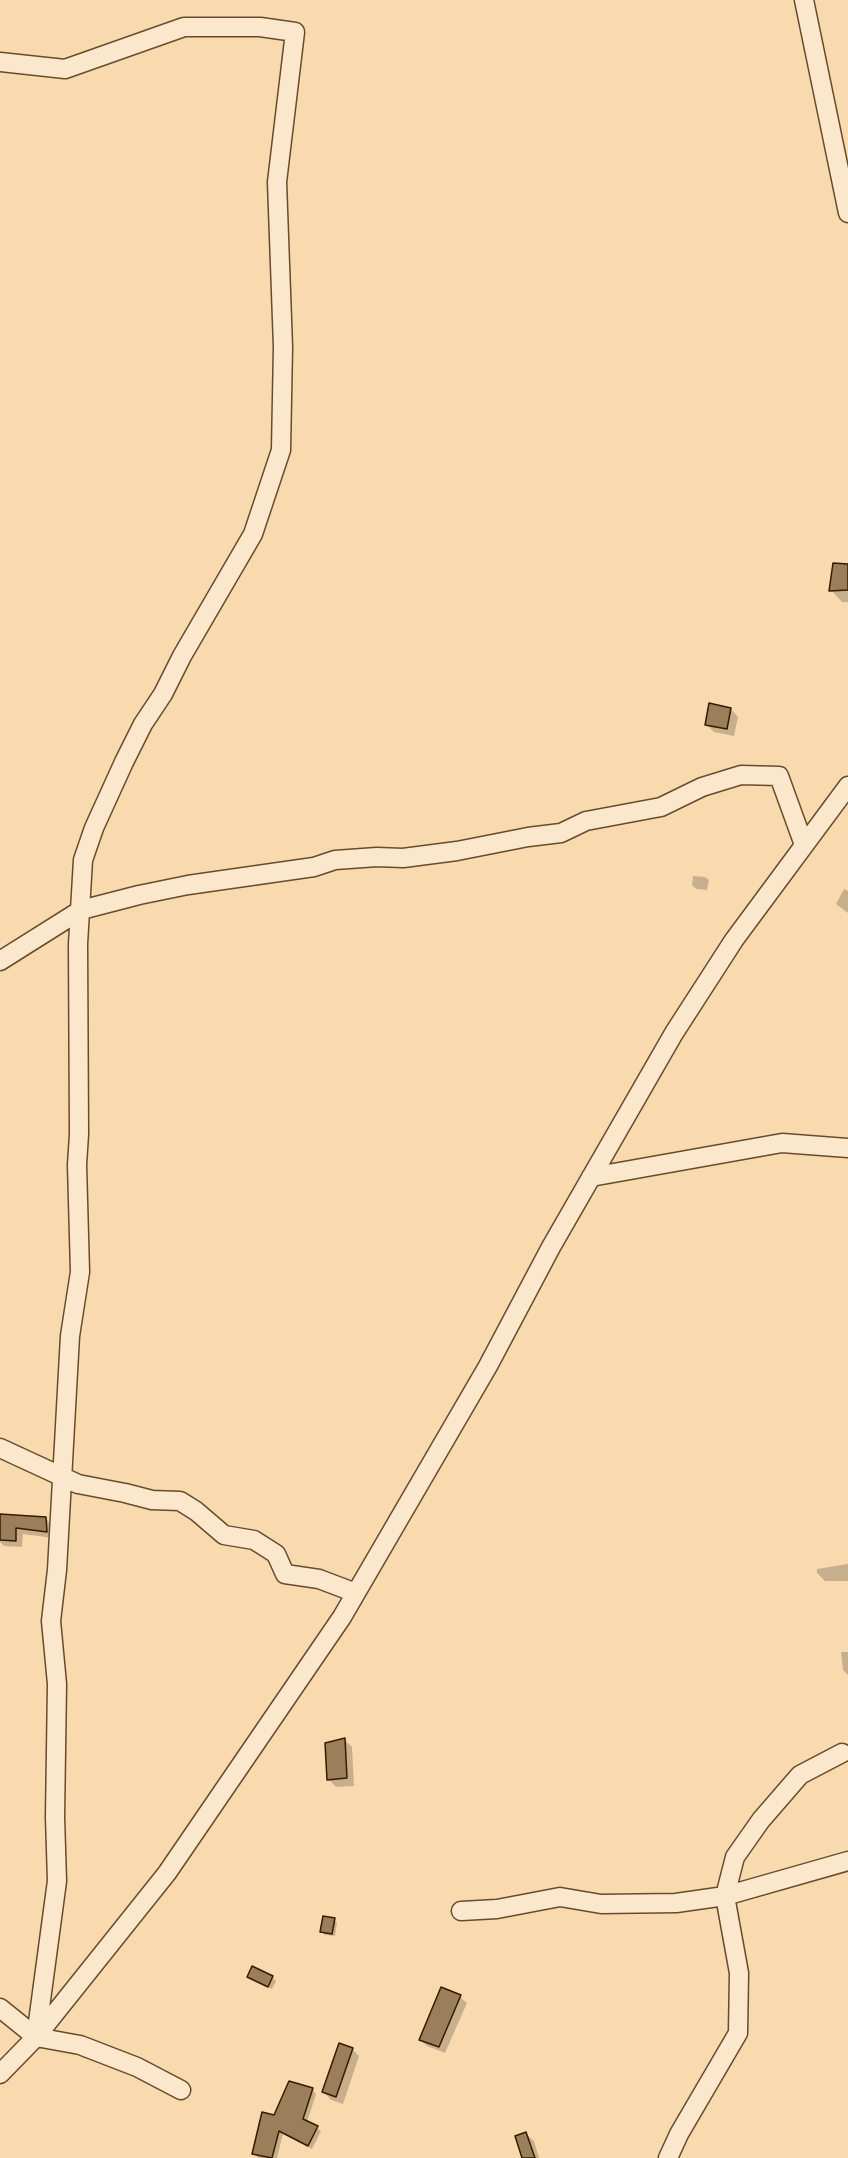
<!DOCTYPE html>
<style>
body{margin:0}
canvas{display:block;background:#f9daaf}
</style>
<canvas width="848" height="2158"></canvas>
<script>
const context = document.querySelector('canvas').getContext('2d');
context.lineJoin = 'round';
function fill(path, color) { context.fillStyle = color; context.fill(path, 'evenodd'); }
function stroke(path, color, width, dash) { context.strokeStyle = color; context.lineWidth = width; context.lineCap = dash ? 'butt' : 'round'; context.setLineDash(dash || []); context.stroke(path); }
fill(new Path2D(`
 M 848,566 L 848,602 L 842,602 L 831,590 Z
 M 711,705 L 731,709 L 738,717 L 734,736 L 714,732 L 706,724 Z
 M 693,876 L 705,877 L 709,880 L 707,890 L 696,889 L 692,885 Z
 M 844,889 L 848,891 L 848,913 L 836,904 Z
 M 0,1515 L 45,1518 L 52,1525 L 53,1538 L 23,1534 L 22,1547 L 4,1546 L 0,1542 Z
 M 848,1564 L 848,1581 L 825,1581 L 817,1573 L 817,1569 Z
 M 841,1652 L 848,1652 L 848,1675 L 843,1670 Z
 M 345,1740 L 352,1747 L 354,1786 L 336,1787 L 328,1779 Z
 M 334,1920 L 337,1923 L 335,1936 L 325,1935 L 322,1932 Z
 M 249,1977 L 272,1977 L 276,1981 L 272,1989 Z
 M 460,1997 L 467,2003 L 445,2053 L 427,2046 L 421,2040 Z
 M 352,2049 L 359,2056 L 343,2104 L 331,2100 L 324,2092 Z
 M 312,2089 L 316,2094 L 307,2122 L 321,2131 L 312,2149 L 283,2134 L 277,2158 L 258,2158 L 254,2153 Z
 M 526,2134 L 534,2141 L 539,2158 L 524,2158 Z`), '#0003');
const building = new Path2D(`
 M 833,563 L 848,564 L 848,590 L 829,591 Z
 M 709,703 L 731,708 L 727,729 L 705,725 Z
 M 0,1514 L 46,1517 L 47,1532 L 16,1528 L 16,1541 L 0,1540 Z
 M 345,1738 L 347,1778 L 327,1780 L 325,1743 Z
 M 323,1916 L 335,1918 L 332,1934 L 320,1932 Z
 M 252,1966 L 273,1976 L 268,1987 L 247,1977 Z
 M 441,1987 L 461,1995 L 439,2047 L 419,2040 Z
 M 339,2043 L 353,2048 L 336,2097 L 322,2092 Z
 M 289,2081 L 313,2088 L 303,2119 L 318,2126 L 308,2146 L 279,2131 L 272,2158 L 252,2154 L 262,2112 L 274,2115 Z
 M 526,2132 L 535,2158 L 522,2158 L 515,2136 Z`);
fill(building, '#9b7f5b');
stroke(building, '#351c00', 1.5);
const minor = new Path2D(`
 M 804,0 L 848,213
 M 0,62 L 65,69 L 184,27 L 260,27 L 295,32 L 277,182 L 283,347 L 281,450 L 253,534 L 182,656 L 163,694 L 143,724 L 124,762 L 94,828 L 83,860 L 78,944 L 79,1134 L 77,1165 L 80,1272 L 70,1336 L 57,1570 L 51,1621 L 57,1684 L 55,1817 L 57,1881 L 36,2037
 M 0,961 L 81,910 L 139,895 L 188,885 L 314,867 L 335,860 L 377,857 L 403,858 L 457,851 L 528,837 L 561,833 L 586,821 L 661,807 L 702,787 L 741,775 L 779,776 L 804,845
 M 591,1177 L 782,1143 L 848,1148
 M 0,1448 L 78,1484 L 125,1493 L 152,1500 L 180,1501 L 196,1511 L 224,1535 L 254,1540 L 276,1554 L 285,1574 L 319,1579 L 356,1593
 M 461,1911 L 497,1909 L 560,1897 L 601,1904 L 676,1903 L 725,1896 L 848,1861
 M 0,2008 L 36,2037 L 80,2045 L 137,2067 L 181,2090
 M 0,2074 L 36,2037 L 167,1873 L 342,1617 L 488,1366 L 551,1247 L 674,1033 L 734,940 L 848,786
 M 668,2158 L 679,2134 L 738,2033 L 739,1973 L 725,1896 L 735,1857 L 761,1820 L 800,1775 L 842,1753`);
stroke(minor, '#664c2c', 21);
stroke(minor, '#fbe7cb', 18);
</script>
